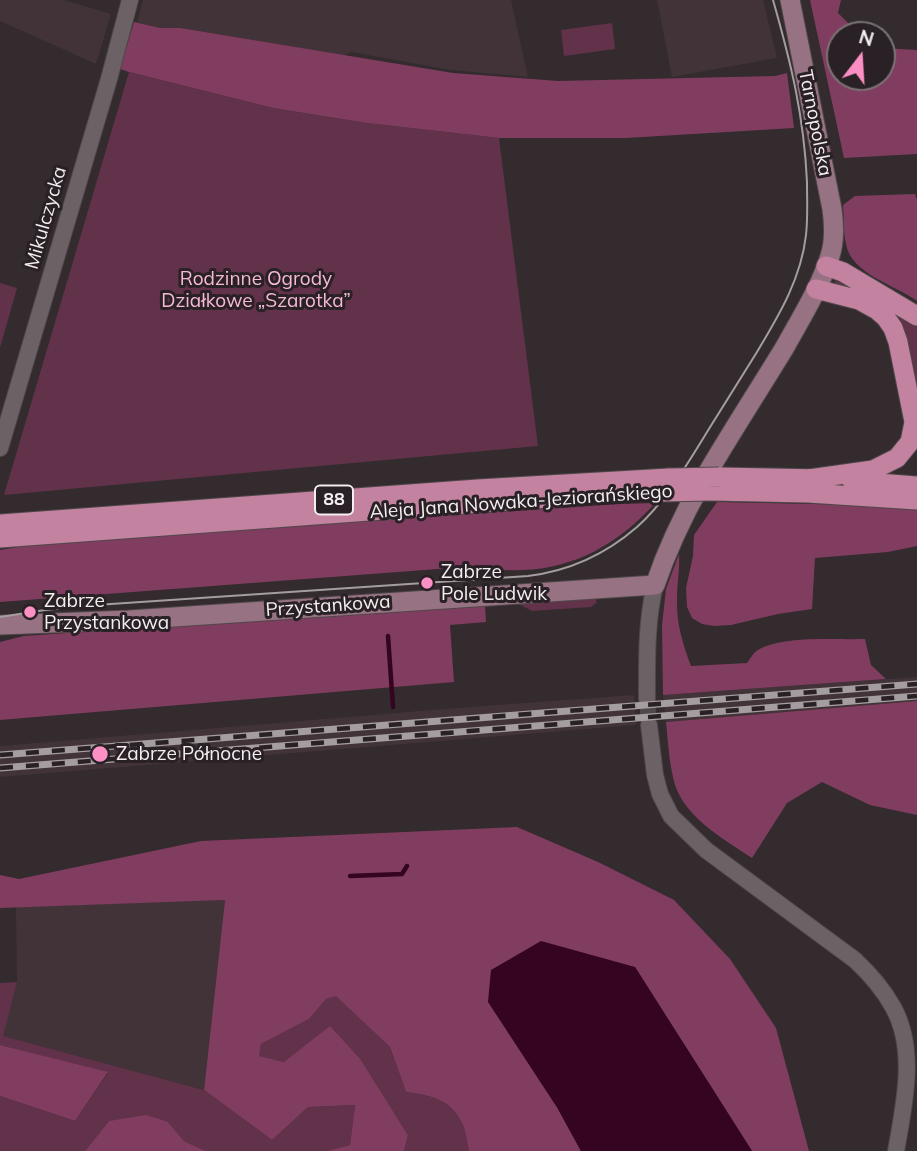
<!DOCTYPE html>
<meta charset="utf-8">
<style>
body{margin:0}
#map{position:relative;width:917px;height:1151px;overflow:hidden;background:#332b2e;font-family:Mulish,sans-serif}
canvas{display:block}
.north{position:absolute;left:826px;top:21px;width:70px;height:70px;box-sizing:border-box;background:#292125;border:2px solid #7a7376;border-radius:50%;rotate:17deg;font-size:19px;font-weight:700;line-height:28px;text-align:center;color:#f4eef0}
.north::after{content:'';display:block;margin:auto;width:24px;height:32px;background:#fc8fc3;clip-path:polygon(50% 0,100% 100%,50% 72%,0 100%)}
</style>
<div id="map">
<canvas width="917" height="1151"></canvas>
<div class="north">N</div>
</div>
<script>
const context = document.querySelector('canvas').getContext('2d');
context.lineJoin = 'round';
function fill(path, color) { context.fillStyle = color; context.fill(path, 'evenodd'); }
function stroke(path, color, width, dash) { context.strokeStyle = color; context.lineWidth = width; context.lineCap = dash ? 'butt' : 'round'; context.setLineDash(dash || []); context.stroke(path); }
function drawText(font, color, halo, rows, align = 'center') {
  context.font = font + ' Mulish,sans-serif'; context.lineWidth = 6; context.setLineDash([]); context.textBaseline = 'middle'; context.strokeStyle = halo; context.fillStyle = color; for (const [text, x, y, turn = 0] of rows) {
    context.save(); context.translate(x, y); context.rotate((+turn || 0) * Math.PI / 180); context.textAlign = isNaN(turn) ? turn : align; if (halo) context.strokeText(text, 0, 0); context.fillText(text, 0, 0); context.restore();
  }
}
fill(new Path2D(`
 M 0,0 L 64,0 L 111,14 L 96,64 L 0,21 Z
 M 143,0 L 511,0 L 528,77 L 451,70 L 351,52 L 323,67 L 136,28 Z
 M 657,0 L 763,0 L 777,58 L 672,77 Z
 M 917,677 L 917,701 L 666,722 L 663,695 Z
 M 634,695 L 636,725 L 0,777 L 0,746 L 456,708 Z
 M 225,900 L 204,1090 L 2,1036 L 17,982 L 16,907 Z`), '#423339');
fill(new Path2D(`
 M 612,23 L 615,49 L 564,56 L 561,30 Z
 M 129,72 L 273,108 L 367,123 L 499,138 L 538,446 L 4,495 Z
 M 835,281 L 844,282 L 917,324 L 917,402 L 905,340 L 836,286 Z
 M 0,283 L 17,288 L 0,348 Z
 M 595,599 L 597,602 L 591,607 L 532,611 L 515,602 Z
 M 17,982 L 3,1036 L 204,1090 L 272,1140 L 308,1107 L 355,1105 L 350,1145 L 327,1151 L 206,1151 L 184,1141 L 168,1122 L 109,1121 L 85,1151 L 0,1151 L 0,1096 L 75,1121 L 108,1073 L 0,1045 L 0,983 Z
 M 336,995 L 390,1047 L 406,1092 C 429,1095 451,1099 462,1123 C 466,1131 467,1142 469,1151 L 404,1151 L 408,1135 L 361,1060 L 284,1062 L 258,1056 L 261,1044 L 309,1019 L 326,999 Z`), '#613249');
fill(new Path2D(`
 M 810,0 L 841,0 L 838,13 L 860,35 L 840,35 L 840,77 L 882,77 L 882,48 L 917,50 L 917,154 L 844,158 Z
 M 134,22 L 160,28 L 180,28 L 453,73 L 558,81 L 775,76 L 787,73 L 794,128 L 626,138 L 499,138 L 367,123 L 273,108 L 129,72 L 120,69 Z
 M 915,194 L 917,200 L 917,301 C 895,285 851,274 846,244 C 843,231 844,218 843,205 L 855,196 Z
 M 717,502 L 861,505 L 917,508 L 917,546 L 888,552 L 815,558 L 812,609 L 778,614 L 731,625 L 714,626 L 702,624 L 692,618 L 687,607 L 686,588 L 693,556 L 694,535 Z
 M 655,503 C 621,542 575,569 522,570 C 498,571 475,568 451,568 L 0,602 L 0,550 L 24,546 L 190,532 L 620,504 Z
 M 679,554 C 680,569 677,584 677,599 C 676,622 683,645 691,666 L 747,663 C 751,658 753,653 758,650 C 783,635 836,640 865,639 L 871,665 L 886,679 L 663,695 L 662,625 L 666,589 Z
 M 485,604 L 486,622 L 450,625 L 454,682 L 0,720 L 0,642 L 24,636 Z
 M 917,701 L 917,815 L 870,805 L 822,782 L 787,803 L 752,858 C 722,838 680,815 673,777 C 669,760 668,741 666,722 Z
 M 517,827 L 598,862 L 674,900 L 730,959 L 776,1028 L 809,1151 L 752,1151 L 635,967 L 558,1109 L 581,1151 L 469,1151 C 467,1142 466,1131 462,1123 C 451,1099 429,1095 406,1092 L 390,1047 L 336,996 L 326,999 L 309,1019 L 261,1044 L 259,1056 L 284,1062 L 330,1026 L 361,1060 L 408,1135 L 404,1151 L 327,1151 L 350,1145 L 355,1105 L 308,1107 L 272,1140 L 204,1090 L 225,900 L 0,908 L 0,875 L 19,879 L 201,841 Z
 M 0,1045 L 108,1072 L 75,1121 L 0,1096 Z
 M 146,1115 L 168,1122 L 184,1141 L 206,1151 L 85,1151 L 109,1121 Z`), '#813d5f');
fill(new Path2D(`
 M 541,941 L 635,967 L 752,1151 L 581,1151 L 558,1109 L 488,1002 L 491,970 Z`), '#340420');
stroke(new Path2D(`
 M 388,636 L 393,707
 M 350,876 L 402,874 L 407,866`), '#340420', 4.5);
stroke(new Path2D(`
 M 647,699 L 649,725`), '#50484b', 16, [16, 8]);
const tertiary = new Path2D(`
 M 0,448 L 109,79 L 130,0
 M 647,699 C 647,660 646,623 655,585
 M 649,725 L 655,775 L 660,794 L 671,816 L 706,850 L 855,960 C 870,974 883,989 893,1007 C 917,1050 904,1105 896,1151`);
const secondary = new Path2D(`
 M 0,625 L 129,620 L 655,585 C 667,550 683,516 701,484 C 728,437 757,393 785,347 C 801,318 820,288 830,256 C 835,241 834,224 832,209 L 790,0`);
const primary = new Path2D(`
 M 826,266 L 843,272 L 917,316
 M 719,477 L 822,479
 M 809,479 L 873,470 L 897,458 L 910,442 L 914,422 L 898,342 L 893,328 L 886,318 L 877,310 L 859,300 L 816,289
 M 852,481 L 917,486
 M 711,491 L 808,493 L 917,500
 M 0,524 L 478,489 L 669,478
 M 0,538 L 575,496`);
stroke(tertiary, '#4f484a', 18);
stroke(secondary, '#4f484a', 21);
stroke(primary, '#4f484a', 21);
stroke(tertiary, '#6c6266', 16);
stroke(secondary, '#977283', 19);
stroke(primary, '#c282a0', 19);
stroke(new Path2D(`
 M 0,617 L 45,610 L 96,605 L 528,576 C 569,571 606,554 637,527 C 666,502 692,456 712,424 C 727,400 742,376 757,352 C 779,315 801,279 806,235 C 808,218 807,200 807,182 C 804,116 791,63 773,0`), '#a59ea0', 2);
const rail = new Path2D(`
 M 0,755 L 917,684
 M 0,768 L 917,696`);
stroke(rail, '#a59ea0', 7);
stroke(rail, '#292125', 4.5, [13]);
const primaryBridge = new Path2D(`
 M 669,478 L 719,477
 M 661,492 L 711,491`);
stroke(primaryBridge, '#4f484a', 21, []);
stroke(primaryBridge, '#c282a0', 19);
for (const [x, y, r, color] of [
 [427,583,7,"#fc8fc3"],
 [30,612,7,"#fc8fc3"],
 [100,754,9,"#fc8fc3"]
]) { const dot = new Path2D(); dot.arc(x, y, r, 0, 2 * Math.PI); context.fillStyle = color; context.fill(dot); stroke(dot, '#292125', 2.5); }
for (const [x, y, w] of [
 [334,500,38]
]) { const box = new Path2D(); box.roundRect(x - w / 2, y - 14.5, w, 29, 5); context.fillStyle = '#292125'; context.fill(box); stroke(box, '#f4eef0', 2); }
drawText('bold 18px', '#f4eef0', null, [
 ["88",334,500]
]);
drawText('19px', '#f4eef0', '#292125', [
 ["Tarnopolska",815,123,79],
 ["Mikulczycka",46,218,-74],
 ["Aleja Jana Nowaka-Jeziorańskiego",521,502,-4],
 ["Przystankowa",328,606,-4]
]);
drawText('19px', '#f6b8d4', '#292125', [
 ["Rodzinne Ogrody",256,279],
 ["Działkowe „Szarotka”",256,301]
]);
drawText('19px', '#f4eef0', '#292125', [
 ["Zabrze",441,572],
 ["Pole Ludwik",441,594],
 ["Zabrze",44,601],
 ["Przystankowa",44,623],
 ["Zabrze Północne",116,754]
], 'left');
</script>
